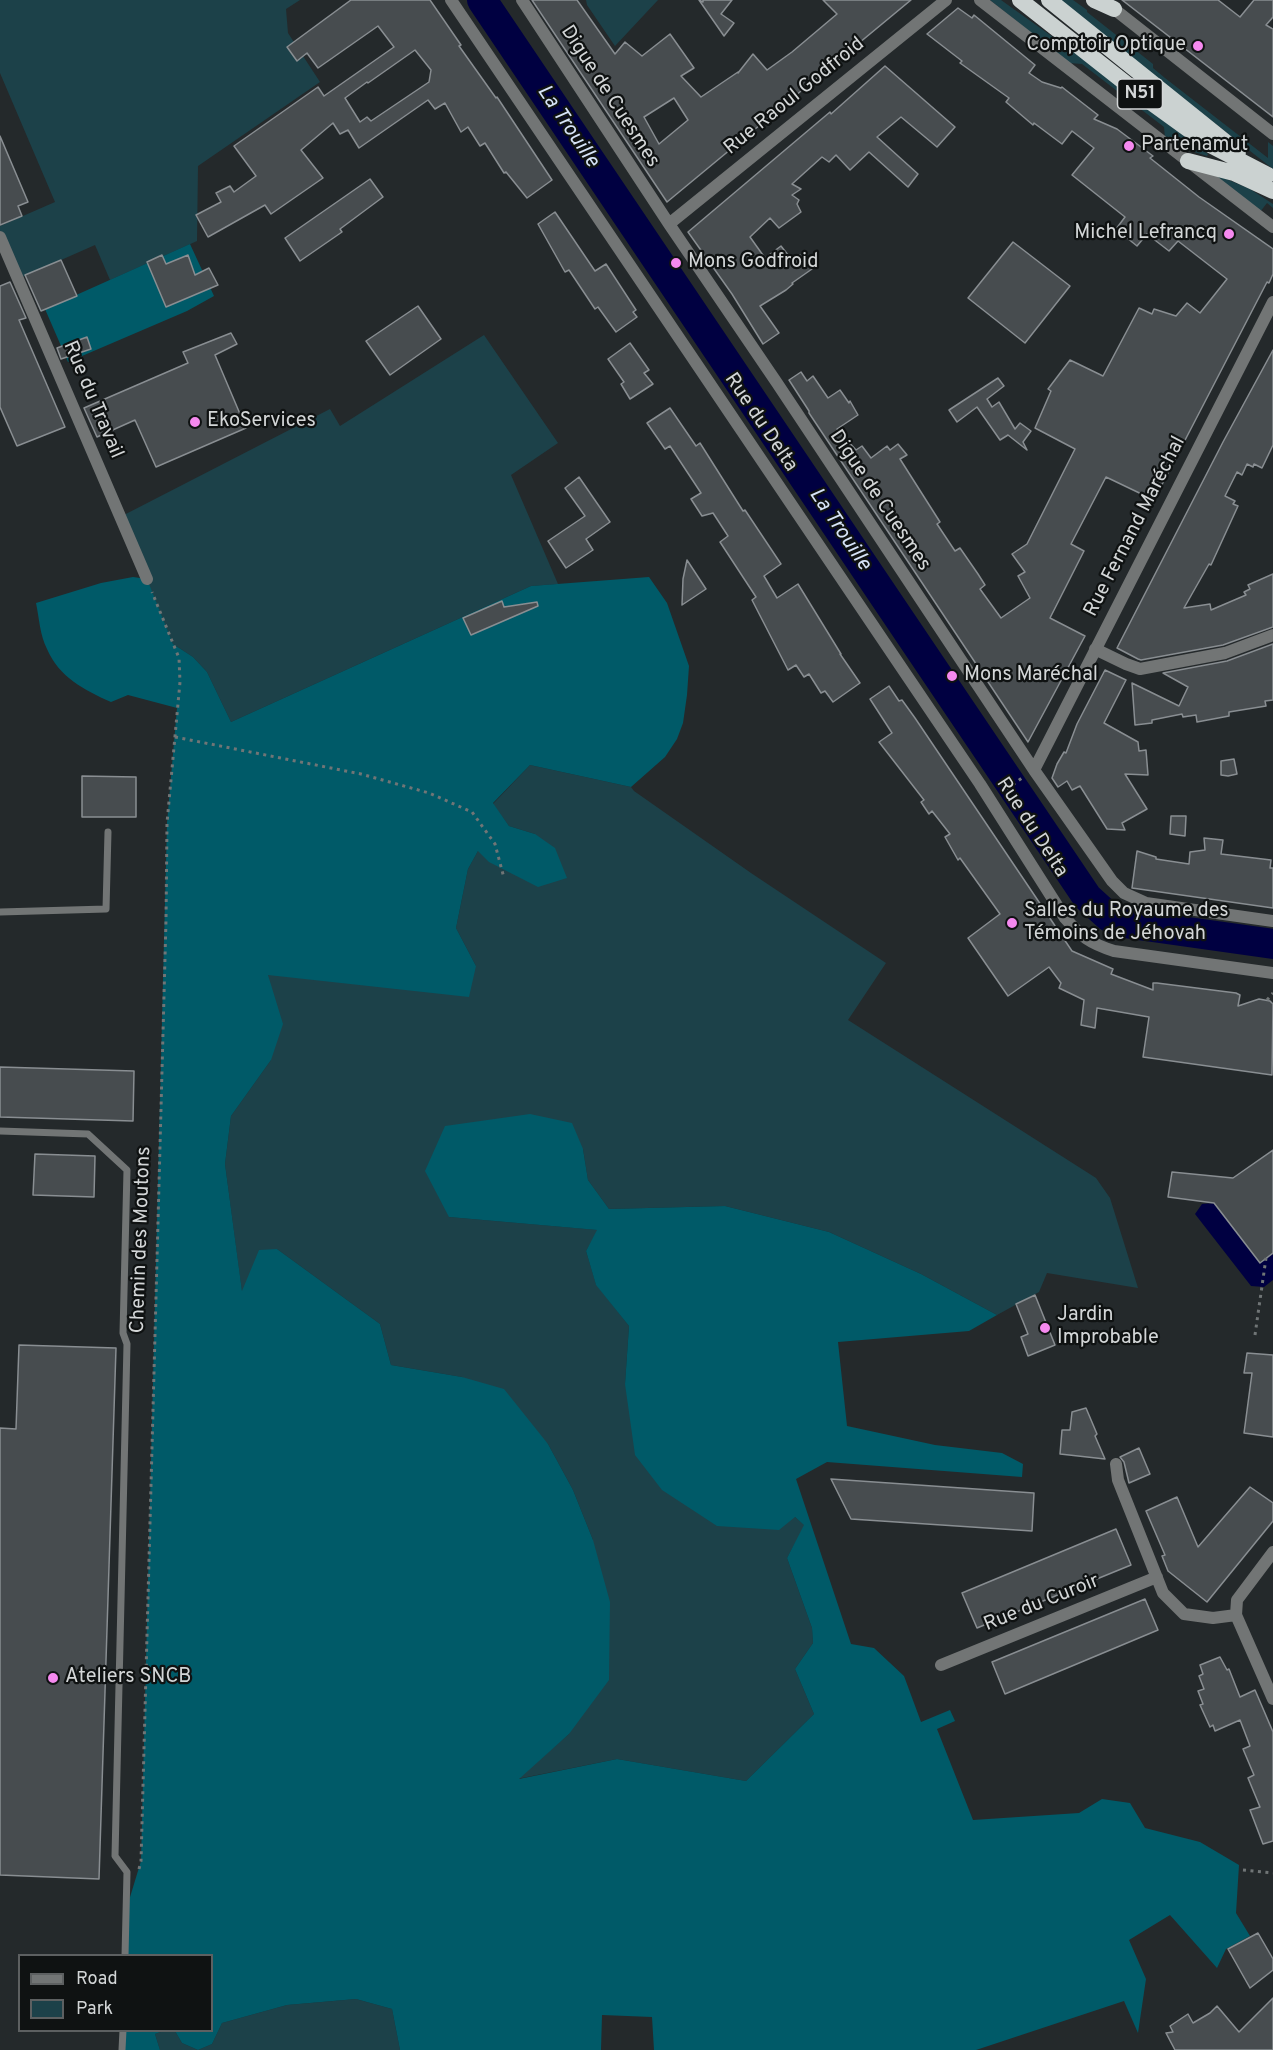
<!DOCTYPE html>
<meta charset="utf-8">
<style>
body{margin:0}
#map{position:relative;width:1273px;height:2050px;overflow:hidden;background:#24292b;font-family:Overpass,sans-serif}
canvas{display:block}
.legend{position:absolute;left:18px;top:1954px;width:195px;height:78px;box-sizing:border-box;background:#0f1212;border:2px solid #5d6061;margin:0;padding:8px 10px;list-style:none;font-size:18px;color:#d3d6d7}
.legend li{display:flex;align-items:center;gap:12px;height:30px}
.legend b{width:30px;border:2px solid #5d6061}
</style>
<div id="map">
<canvas width="1273" height="2050"></canvas>
<ul class="legend">
<li><b style="height:8px;background:#727575"></b>Road</li>
<li><b style="height:16px;background:#1c4149"></b>Park</li>
</ul>
</div>
<script>
const context = document.querySelector('canvas').getContext('2d');
context.lineJoin = 'round';
function fill(path, color) { context.fillStyle = color; context.fill(path, 'evenodd'); }
function stroke(path, color, width, dash) { context.strokeStyle = color; context.lineWidth = width; context.lineCap = dash ? 'butt' : 'round'; context.setLineDash(dash || []); context.stroke(path); }
function drawText(font, color, halo, rows, align = 'center') {
  context.font = font + ' Overpass,sans-serif'; context.lineWidth = 4.5; context.setLineDash([]); context.textBaseline = 'middle'; context.strokeStyle = halo; context.fillStyle = color; for (const [text, x, y, turn = 0] of rows) {
    context.save(); context.translate(x, y); context.rotate((+turn || 0) * Math.PI / 180); context.textAlign = isNaN(turn) ? turn : align; if (halo) context.strokeText(text, 0, 0); context.fillText(text, 0, 0); context.restore();
  }
}
fill(new Path2D(`
 M 0,0 L 300,0 L 286,9 L 288,33 L 320,82 L 198,166 L 197,241 L 110,280 L 95,245 L 18,279 L 0,237 L 0,226 L 55,202 L 0,73 Z
 M 586,0 L 658,0 L 615,46 L 587,5 Z
 M 990,0 L 1001,0 L 1095,67 L 1208,154 L 1207,156 L 1176,146 L 1165,138 L 1164,127 L 1082,64 L 1069,63 Z
 M 1058,0 L 1073,0 L 1087,10 L 1087,12 L 1153,64 L 1153,68 L 1165,78 L 1268,158 L 1268,142 L 1273,146 L 1273,169 Z
 M 1217,175 L 1250,189 L 1273,204 L 1273,208 L 1267,203 L 1260,212 L 1215,177 Z
 M 484,335 L 558,443 L 511,475 L 558,584 L 531,586 L 231,722 L 207,672 L 193,657 L 173,644 L 120,517 L 330,409 L 340,426 Z
 M 530,765 L 631,787 L 634,791 L 751,873 L 886,963 L 848,1020 L 1096,1178 L 1110,1198 L 1138,1288 L 1047,1273 L 1039,1292 L 997,1315 L 921,1274 L 829,1232 L 725,1206 L 609,1209 L 588,1180 L 583,1149 L 449,1217 L 598,1230 L 586,1251 L 596,1284 L 629,1326 L 625,1384 L 805,1525 L 787,1558 L 812,1628 L 813,1643 L 795,1669 L 814,1714 L 746,1781 L 617,1759 L 517,1779 L 569,1734 L 593,1540 L 573,1490 L 548,1444 L 462,1377 L 391,1365 L 380,1324 L 277,1249 L 242,1292 L 225,1164 L 231,1116 L 271,1060 L 268,975 L 476,966 L 456,928 L 468,869 L 478,851 L 535,834 L 509,826 L 493,804 Z
 M 356,1999 L 392,2009 L 400,2050 L 198,2050 L 212,2044 L 222,2023 L 287,2005 Z
 M 163,2031 L 175,2031 L 182,2043 L 198,2050 L 160,2050 L 155,2034 Z`), '#1c4149');
fill(new Path2D(`
 M 190,244 L 214,296 L 187,311 L 68,362 L 45,309 Z
 M 133,577 L 147,579 L 173,644 L 193,657 L 207,672 L 231,722 L 531,586 L 649,577 L 667,603 L 689,666 L 687,695 L 683,723 L 677,739 L 665,757 L 631,787 L 530,765 L 493,803 L 509,826 L 535,834 L 555,848 L 567,878 L 538,887 L 489,862 L 478,851 L 468,869 L 456,928 L 476,966 L 469,997 L 268,975 L 283,1024 L 271,1060 L 231,1116 L 225,1164 L 242,1291 L 259,1250 L 277,1249 L 380,1324 L 391,1365 L 462,1377 L 504,1389 L 548,1444 L 573,1490 L 593,1540 L 610,1602 L 609,1680 L 569,1734 L 519,1779 L 617,1759 L 746,1781 L 814,1714 L 795,1669 L 813,1643 L 812,1628 L 787,1558 L 804,1525 L 795,1517 L 779,1530 L 717,1526 L 662,1490 L 635,1455 L 625,1384 L 629,1326 L 596,1285 L 586,1251 L 597,1230 L 449,1217 L 425,1171 L 445,1126 L 530,1114 L 572,1123 L 583,1149 L 588,1180 L 609,1209 L 725,1206 L 829,1232 L 921,1274 L 997,1315 L 969,1331 L 838,1342 L 847,1426 L 935,1445 L 1002,1453 L 1023,1464 L 1022,1477 L 827,1462 L 796,1479 L 851,1644 L 874,1648 L 904,1676 L 921,1722 L 950,1710 L 955,1721 L 937,1729 L 973,1820 L 1079,1813 L 1102,1799 L 1130,1803 L 1145,1828 L 1200,1842 L 1239,1865 L 1236,1913 L 1250,1936 L 1226,1949 L 1217,1968 L 1170,1915 L 1129,1940 L 1146,1979 L 1138,2033 L 1124,2001 L 976,2050 L 654,2050 L 652,2017 L 602,2015 L 601,2050 L 400,2050 L 392,2009 L 356,1999 L 287,2005 L 222,2023 L 212,2044 L 198,2050 L 182,2043 L 175,2031 L 212,2030 L 212,1956 L 125,1955 L 127,1907 L 141,1861 L 167,823 L 177,708 L 128,695 L 111,702 C 84,690 59,677 47,649 C 40,636 39,617 36,603 L 101,583 Z
 M 122,2031 L 163,2031 L 155,2034 L 160,2050 L 122,2050 Z`), '#005a68');
fill(new Path2D(`
 M 1214,1203 L 1260,1262 L 1272,1254 L 1273,1255 L 1273,1280 L 1264,1287 L 1251,1286 L 1195,1214 L 1202,1204 Z`), '#000041');
stroke(new Path2D(`
 M 482,0 L 1087,897 L 1109,917 L 1124,923 L 1273,944`), '#000041', 30);
const building = new Path2D(`
 M 351,0 L 430,0 L 461,45 L 459,46 L 496,98 L 497,97 L 552,180 L 527,198 L 506,172 L 504,173 L 485,143 L 480,146 L 468,127 L 461,132 L 445,103 L 435,109 L 428,100 L 359,148 L 348,130 L 340,134 L 333,123 L 301,150 L 323,178 L 271,214 L 265,205 L 208,237 L 196,215 L 221,202 L 216,193 L 230,186 L 234,192 L 256,176 L 234,146 L 318,87 L 324,96 L 394,47 L 378,26 L 318,68 L 307,53 L 297,61 L 287,47 ZM 415,50 L 431,70 L 429,82 L 371,121 L 367,117 L 360,122 L 345,98 L 367,82 L 368,83 Z
 M 532,0 L 577,0 L 615,54 L 625,42 L 642,56 L 670,34 L 694,68 L 681,76 L 701,97 L 738,72 L 738,73 L 753,54 L 767,70 L 792,52 L 837,14 L 823,0 L 911,0 L 667,202 ZM 674,98 L 688,120 L 659,144 L 644,117 Z
 M 699,0 L 703,2 L 703,0 L 732,0 L 721,14 L 734,23 L 724,36 Z
 M 1122,0 L 1218,0 L 1240,17 L 1254,0 L 1273,0 L 1273,17 L 1266,25 L 1273,29 L 1273,117 Z
 M 958,8 L 972,18 L 974,15 L 1035,65 L 1029,73 L 1042,82 L 1061,88 L 1062,87 L 1067,91 L 1098,115 L 1094,119 L 1117,129 L 1153,156 L 1150,158 L 1199,197 L 1273,249 L 1273,274 L 1269,283 L 1267,282 L 1154,500 L 1106,477 L 1071,544 L 1084,551 L 1050,618 L 1085,636 L 1028,742 L 809,413 L 809,411 L 789,380 L 801,372 L 807,381 L 813,376 L 828,398 L 840,390 L 849,403 L 850,401 L 858,415 L 837,429 L 856,450 L 862,446 L 871,458 L 887,446 L 890,450 L 898,444 L 907,455 L 900,459 L 940,522 L 937,524 L 955,551 L 960,548 L 978,574 L 985,585 L 980,589 L 1001,618 L 1030,598 L 1018,576 L 1025,572 L 1012,554 L 1027,544 L 1075,449 L 1035,428 L 1051,391 L 1048,389 L 1070,360 L 1103,376 L 1139,308 L 1152,314 L 1154,309 L 1176,316 L 1187,303 L 1200,313 L 1227,279 L 1178,241 L 1169,251 L 1147,234 L 1137,246 L 1116,229 L 1125,217 L 1072,175 L 1094,148 L 1072,131 L 1062,144 L 1034,123 L 1033,125 L 1006,102 L 1009,98 L 960,63 L 962,61 L 927,34 Z
 M 885,66 L 955,127 L 937,147 L 901,117 L 877,137 L 918,174 L 908,187 L 869,152 L 850,170 L 836,155 L 829,162 L 822,157 L 792,184 L 801,189 L 792,195 L 799,200 L 797,204 L 801,212 L 779,228 L 770,218 L 750,237 L 765,258 L 781,246 L 792,260 L 800,255 L 812,269 L 792,283 L 793,284 L 786,290 L 760,306 L 779,333 L 763,344 L 732,294 L 688,232 L 830,112 L 831,114 Z
 M 0,136 L 28,202 L 18,206 L 22,216 L 0,225 Z
 M 370,179 L 383,197 L 340,229 L 342,232 L 300,261 L 285,238 Z
 M 555,212 L 595,271 L 606,264 L 636,310 L 633,312 L 637,317 L 616,332 L 598,307 L 595,309 L 569,270 L 565,272 L 538,224 Z
 M 1013,242 L 1070,286 L 1025,343 L 968,298 Z
 M 162,255 L 166,264 L 188,255 L 195,275 L 209,268 L 218,285 L 166,307 L 147,262 Z
 M 61,260 L 77,296 L 41,311 L 25,275 Z
 M 10,282 L 26,318 L 19,320 L 65,427 L 17,446 L 0,407 L 0,286 Z
 M 418,306 L 441,339 L 390,375 L 366,341 Z
 M 231,333 L 237,344 L 215,355 L 246,428 L 156,467 L 135,420 L 97,437 L 84,408 L 188,363 L 183,352 Z
 M 87,337 L 91,349 L 61,359 L 57,348 Z
 M 630,343 L 649,370 L 644,373 L 653,384 L 630,399 L 621,384 L 624,382 L 608,359 Z
 M 1273,350 L 1273,445 L 1262,468 L 1254,464 L 1253,467 L 1247,464 L 1242,475 L 1237,472 L 1225,496 L 1235,501 L 1233,504 L 1238,506 L 1211,565 L 1209,564 L 1184,608 L 1210,604 L 1211,610 L 1246,595 L 1244,592 L 1250,589 L 1248,585 L 1273,574 L 1273,627 L 1223,645 L 1141,660 L 1138,659 L 1117,648 L 1223,442 Z
 M 998,378 L 1004,386 L 987,399 L 992,407 L 999,402 L 1015,429 L 1020,423 L 1031,431 L 1023,442 L 1027,450 L 1008,435 L 1000,440 L 977,407 L 957,422 L 949,410 Z
 M 670,408 L 696,446 L 700,443 L 743,511 L 745,510 L 781,564 L 764,576 L 777,598 L 798,584 L 841,654 L 840,654 L 860,683 L 833,702 L 825,691 L 821,693 L 809,674 L 804,677 L 796,665 L 788,670 L 752,600 L 756,597 L 720,542 L 728,536 L 713,513 L 702,516 L 691,499 L 701,493 L 670,446 L 665,449 L 647,423 Z
 M 579,477 L 610,522 L 586,539 L 593,550 L 566,568 L 548,541 L 585,516 L 565,488 Z
 M 687,560 L 706,589 L 682,605 L 683,579 Z
 M 502,601 L 504,607 L 537,602 L 538,606 L 471,635 L 463,618 Z
 M 1273,644 L 1273,700 L 1265,701 L 1266,706 L 1229,712 L 1229,716 L 1197,722 L 1196,715 L 1183,717 L 1182,714 L 1152,720 L 1152,723 L 1135,725 L 1132,683 L 1179,706 L 1188,687 L 1163,673 L 1227,661 Z
 M 1105,670 L 1126,680 L 1104,723 L 1138,742 L 1139,751 L 1146,750 L 1148,775 L 1125,774 L 1147,809 L 1122,823 L 1125,830 L 1107,829 L 1080,786 L 1072,790 L 1067,781 L 1058,787 L 1052,778 L 1057,764 L 1064,752 L 1066,753 L 1077,724 Z
 M 889,686 L 899,701 L 902,700 L 915,718 L 1072,951 L 1113,969 L 1111,974 L 1153,990 L 1153,983 L 1157,983 L 1236,993 L 1240,995 L 1238,1006 L 1259,999 L 1270,1001 L 1273,1004 L 1272,1075 L 1143,1057 L 1149,1017 L 1097,1008 L 1095,1028 L 1081,1025 L 1084,1000 L 1059,988 L 1061,983 L 1049,967 L 1008,996 L 968,938 L 1000,914 L 960,858 L 958,860 L 945,837 L 950,834 L 932,811 L 929,814 L 921,802 L 924,800 L 879,742 L 892,733 L 870,699 Z
 M 1234,759 L 1237,774 L 1228,776 L 1221,775 L 1221,761 Z
 M 82,776 L 136,777 L 136,817 L 82,817 Z
 M 1171,816 L 1186,816 L 1185,836 L 1170,834 Z
 M 1204,838 L 1223,840 L 1221,854 L 1271,860 L 1270,868 L 1273,868 L 1273,908 L 1132,888 L 1137,851 L 1156,857 L 1156,859 L 1189,864 L 1190,852 L 1205,850 Z
 M 0,1067 L 134,1071 L 133,1121 L 0,1117 Z
 M 1273,1150 L 1273,1253 L 1260,1263 L 1214,1203 L 1168,1197 L 1172,1172 L 1233,1178 Z
 M 35,1154 L 95,1156 L 94,1197 L 33,1195 Z
 M 1035,1295 L 1055,1345 L 1028,1356 L 1021,1337 L 1028,1334 L 1016,1304 Z
 M 19,1345 L 116,1348 L 99,1879 L 0,1875 L 0,1428 L 16,1429 Z
 M 1247,1353 L 1273,1355 L 1273,1437 L 1244,1433 L 1252,1373 L 1244,1373 Z
 M 1086,1408 L 1097,1434 L 1095,1436 L 1105,1459 L 1060,1454 L 1062,1430 L 1070,1430 L 1072,1412 Z
 M 1139,1448 L 1150,1474 L 1129,1483 L 1124,1462 L 1120,1457 Z
 M 831,1479 L 1034,1493 L 1032,1531 L 851,1519 Z
 M 1250,1487 L 1273,1503 L 1273,1521 L 1207,1602 L 1168,1571 L 1162,1556 L 1165,1555 L 1146,1511 L 1177,1497 L 1198,1547 Z
 M 1116,1529 L 1131,1565 L 977,1628 L 962,1593 Z
 M 1145,1599 L 1158,1630 L 1005,1694 L 992,1662 Z
 M 1220,1657 L 1227,1670 L 1229,1669 L 1240,1697 L 1255,1690 L 1273,1732 L 1273,1841 L 1263,1844 L 1250,1810 L 1260,1807 L 1248,1778 L 1254,1775 L 1243,1749 L 1250,1746 L 1240,1720 L 1215,1731 L 1213,1725 L 1210,1727 L 1200,1705 L 1203,1704 L 1198,1691 L 1204,1689 L 1199,1676 L 1203,1674 L 1200,1665 Z
 M 1258,1933 L 1273,1959 L 1273,1970 L 1250,1988 L 1228,1949 Z
 M 1273,1998 L 1273,2050 L 1175,2050 L 1166,2033 L 1173,2032 L 1170,2026 L 1188,2014 L 1193,2023 L 1210,2013 L 1217,2006 L 1239,2032 Z`);
fill(building, '#474c4f');
stroke(building, '#898e92', 1.5);
stroke(new Path2D(`
 M 175,737 L 361,774 L 429,793 L 472,812 L 495,844 L 504,878
 M 1001,790 L 1003,792 L 1022,778
 M 1267,1000 L 1273,993
 M 1255,1335 L 1266,1258
 M 139,1869 L 141,1861 L 166,920 L 167,823 L 180,682 L 179,658 L 152,592
 M 1243,1870 L 1273,1873`), '#707576', 3, [3, 4.5]);
stroke(new Path2D(`
 M 0,912 L 106,909 L 108,832
 M 0,1131 L 88,1134 L 127,1170 L 123,1333 L 127,1344 L 115,1856 L 127,1872 L 125,1956
 M 122,2050 L 123,2030`), '#727575', 7);
stroke(new Path2D(`
 M 451,0 L 980,784 L 1065,918 C 1082,937 1089,943 1114,951 L 1273,973
 M 522,0 L 669,224 L 777,383 L 1034,770 L 1112,881 L 1124,893 L 1146,903 L 1273,921
 M 669,224 L 946,0
 M 0,237 L 147,579
 M 1095,649 L 1126,664 L 1140,669 L 1225,653 L 1273,635
 M 1034,770 L 1273,302
 M 1116,1464 L 1118,1480 L 1163,1593 L 1184,1614 L 1213,1618 L 1236,1615
 M 1273,1552 L 1237,1600 L 1236,1615 L 1273,1699
 M 941,1665 L 1157,1577`), '#727575', 12);
stroke(new Path2D(`
 M 980,0 L 1273,227
 M 1109,5 L 1273,134`), '#727575', 12);
stroke(new Path2D(`
 M 1020,0 L 1138,93 L 1210,145 L 1268,175
 M 1049,0 L 1238,152
 M 1094,0 L 1114,9
 M 1188,161 L 1234,173 L 1273,191`), '#cbd2d1', 16);
for (const [x, y, r, color] of [
 [1198,46,6,"#f589ef"],
 [1129,146,6,"#f589ef"],
 [1229,234,6,"#f589ef"],
 [676,263,6,"#f589ef"],
 [195,422,6,"#f589ef"],
 [952,676,6,"#f589ef"],
 [1012,923,6,"#f589ef"],
 [1045,1328,6,"#f589ef"],
 [53,1678,6,"#f589ef"]
]) { const dot = new Path2D(); dot.arc(x, y, r, 0, 2 * Math.PI); context.fillStyle = color; context.fill(dot); stroke(dot, '#0f1212', 2); }
for (const [x, y, w] of [
 [1140,94,45]
]) { const box = new Path2D(); box.roundRect(x - w / 2, y - 15, w, 30, 4.5); context.fillStyle = '#0f1212'; context.fill(box); stroke(box, '#d3d6d7', 1.5); }
drawText('bold 18px', '#d3d6d7', null, [
 ["N51",1140,94]
]);
drawText('20px', '#d3d6d7', '#0f1212', [
 ["Comptoir Optique",1186,46,"right"],
 ["Partenamut",1141,146],
 ["Michel Lefrancq",1217,234,"right"],
 ["Mons Godfroid",688,263],
 ["EkoServices",207,422],
 ["Mons Maréchal",964,676],
 ["Salles du Royaume des",1024,912],
 ["Témoins de Jéhovah",1024,935],
 ["Jardin",1057,1316],
 ["Improbable",1057,1339],
 ["Ateliers SNCB",65,1678]
], 'left');
drawText('20px', '#d3d6d7', '#0f1212', [
 ["Digue de Cuesmes",609,97,57],
 ["Rue Raoul Godfroid",795,97,-39],
 ["Rue du Travail",92,400,67],
 ["Rue du Delta",760,423,56],
 ["Digue de Cuesmes",879,501,56],
 ["Rue Fernand Maréchal",1136,527,-63],
 ["Rue du Delta",1031,828,57],
 ["Chemin des Moutons",142,1240,-88],
 ["Rue du Curoir",1042,1604,-22]
]);
drawText('italic 21px', '#d7e4f8', '#0f1212', [
 ["La Trouille",567,127,56],
 ["La Trouille",839,530,56]
]);
</script>
